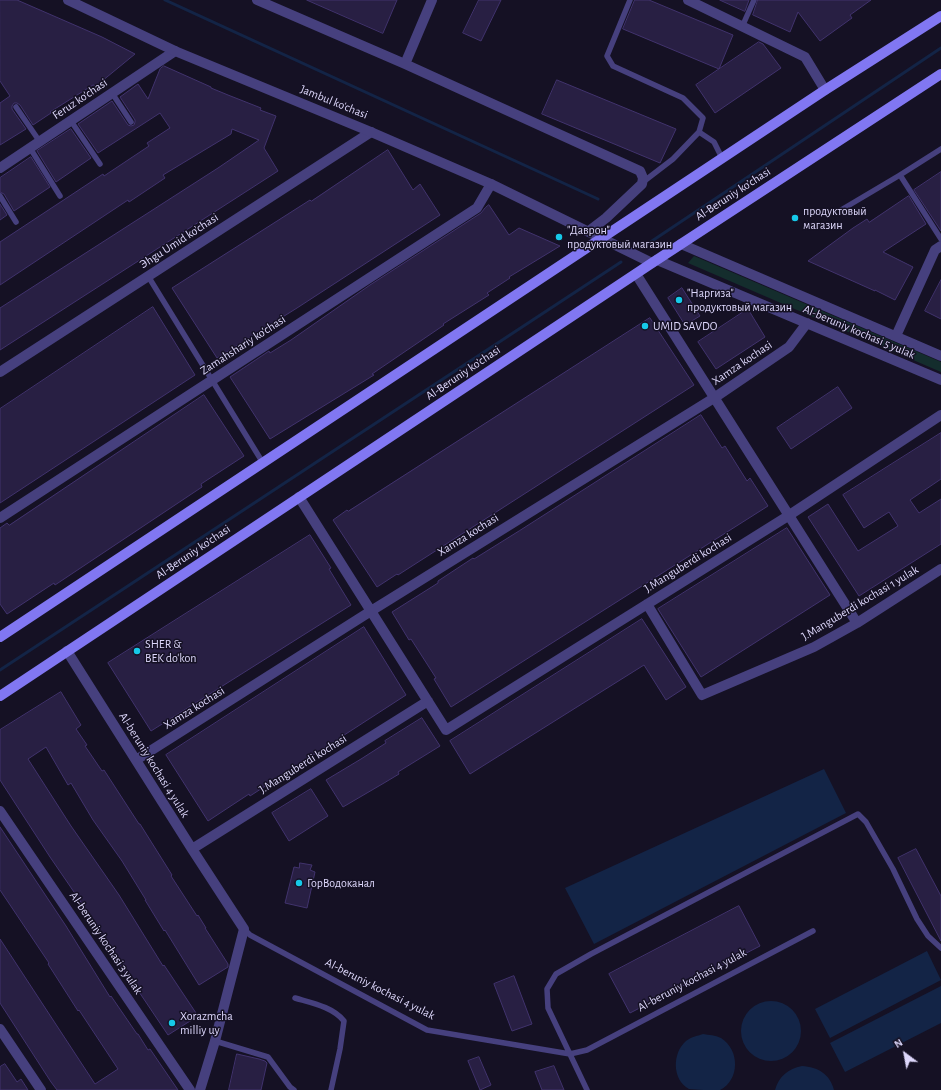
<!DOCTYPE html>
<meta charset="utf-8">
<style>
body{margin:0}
#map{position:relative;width:941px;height:1090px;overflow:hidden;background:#151124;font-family:"Alegreya Sans",sans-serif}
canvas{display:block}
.north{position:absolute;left:885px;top:1034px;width:40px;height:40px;-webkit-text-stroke:3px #151124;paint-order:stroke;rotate:328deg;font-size:11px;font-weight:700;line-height:16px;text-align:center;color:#ddd7fb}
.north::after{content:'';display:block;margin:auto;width:14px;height:18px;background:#ddd7fb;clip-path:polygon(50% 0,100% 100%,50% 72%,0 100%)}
</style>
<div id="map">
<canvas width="941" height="1090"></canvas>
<div class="north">N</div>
</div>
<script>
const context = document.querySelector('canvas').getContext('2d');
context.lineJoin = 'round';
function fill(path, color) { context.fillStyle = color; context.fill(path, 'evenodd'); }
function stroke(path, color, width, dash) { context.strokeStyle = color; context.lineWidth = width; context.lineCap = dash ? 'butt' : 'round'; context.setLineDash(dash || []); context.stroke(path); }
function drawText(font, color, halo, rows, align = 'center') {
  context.font = font + ' "Alegreya Sans",sans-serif'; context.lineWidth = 3; context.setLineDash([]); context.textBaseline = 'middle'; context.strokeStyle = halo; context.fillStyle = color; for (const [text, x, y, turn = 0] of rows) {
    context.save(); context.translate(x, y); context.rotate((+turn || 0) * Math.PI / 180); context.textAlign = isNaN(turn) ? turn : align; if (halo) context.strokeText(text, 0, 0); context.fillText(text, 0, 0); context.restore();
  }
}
fill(new Path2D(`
 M 694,256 L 941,362 L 941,372 L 688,263 Z`), '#142d2d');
fill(new Path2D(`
 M 824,769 L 846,813 L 594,944 L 565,888 Z
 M 927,951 L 941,980 L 830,1038 L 815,1009 Z
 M 941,986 L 941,1023 L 845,1072 L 830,1043 Z
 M741 1031a30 30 0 1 1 60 0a30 30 0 1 1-60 0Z
 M 703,1034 C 709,1035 715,1035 721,1038 C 740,1050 740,1080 720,1090 C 712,1090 695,1090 689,1089 C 672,1080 672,1053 686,1041 C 691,1037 697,1036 703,1034 Z
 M 802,1066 C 818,1067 830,1074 834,1090 L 775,1090 C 779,1076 788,1069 802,1066 Z`), '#132446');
stroke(new Path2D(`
 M 165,0 L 598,199
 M 646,245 L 941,48
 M 0,670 L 621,262`), '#132446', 3);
const building = new Path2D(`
 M 0,0 L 17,0 L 102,37 L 135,54 L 96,86 L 93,85 L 50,112 L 51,113 L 33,125 L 20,105 L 17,103 L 14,103 L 12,106 L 12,109 L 26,129 L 0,145 L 0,103 L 10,96 L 0,81 Z
 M 307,0 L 397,0 L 383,33 Z
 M 479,0 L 501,0 L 481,41 L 463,33 Z
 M 635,0 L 649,0 L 733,35 L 719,69 L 623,29 Z
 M 720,0 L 749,0 L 745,11 Z
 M 758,0 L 871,0 L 850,15 L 852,18 L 820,41 L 798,12 L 790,32 L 753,15 Z
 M 759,42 L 763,44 L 781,68 L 715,113 L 696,85 Z
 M 164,66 L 211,87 L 211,88 L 228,95 L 261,108 L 260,110 L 276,116 L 264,148 L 278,171 L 0,350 L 0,308 L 218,168 L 259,140 L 232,129 L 231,134 L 163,175 L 165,178 L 129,202 L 128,200 L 0,285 L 0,242 L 103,174 L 104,176 L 149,146 L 147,143 L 170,128 L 160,113 L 98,153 L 78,124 L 112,101 L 128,125 L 131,126 L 134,125 L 135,122 L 135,120 L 120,97 L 138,84 L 148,99 L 160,69 Z
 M 557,80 L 676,129 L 660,163 L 542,114 Z
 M 71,129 L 91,158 L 56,182 L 37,151 Z
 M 388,150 L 413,190 L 420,184 L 440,215 L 297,308 L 217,358 L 172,288 L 310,200 L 311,201 Z
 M 31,157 L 50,187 L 14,211 L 4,194 L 0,192 L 0,178 Z
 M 941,172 L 941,231 L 914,190 Z
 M 909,196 L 926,224 L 883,252 L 913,267 L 895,300 L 875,290 L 875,291 L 808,261 L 853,228 L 867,219 L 869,222 Z
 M 0,204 L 7,215 L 0,220 Z
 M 489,205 L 509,235 L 519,228 L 560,246 L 509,277 L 510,278 L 487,293 L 489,295 L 443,324 L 444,325 L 372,374 L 374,375 L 270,439 L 230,377 L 269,351 L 270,353 L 291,340 L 370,285 L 481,213 L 485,208 Z
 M 941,280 L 941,319 L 925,311 Z
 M 682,288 L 700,316 L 685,325 L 668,298 Z
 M 153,307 L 195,375 L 0,503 L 0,409 Z
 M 748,309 L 765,337 L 716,369 L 698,342 Z
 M 650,318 L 694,385 L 398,575 L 397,574 L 377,587 L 333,520 L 347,510 L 348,511 Z
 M 838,387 L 852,408 L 791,449 L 777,428 Z
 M 204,395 L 244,456 L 201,484 L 202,487 L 55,585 L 54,583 L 7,614 L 0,604 L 0,528 L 7,523 L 9,525 Z
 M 701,415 L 722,448 L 725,446 L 747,481 L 750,478 L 768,506 L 451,707 L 434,679 L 436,678 L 411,639 L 409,640 L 392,612 L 438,583 L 438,581 L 473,558 L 474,559 L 519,531 Z
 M 941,433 L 941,479 L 910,500 L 919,513 L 941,499 L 941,544 L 859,596 L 808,517 L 828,504 L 858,551 L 898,526 L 889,512 L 864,528 L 843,495 Z
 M 787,528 L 830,595 L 701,677 L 658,609 Z
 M 310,535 L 331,568 L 329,569 L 351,605 L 151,731 L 108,663 Z
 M 642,619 L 686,687 L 666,700 L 644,665 L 470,774 L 450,741 Z
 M 364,627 L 406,695 L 250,796 L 249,794 L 208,821 L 166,755 Z
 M 61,692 L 81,725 L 76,729 L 87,745 L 85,746 L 102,771 L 104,770 L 139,824 L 140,824 L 172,875 L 171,876 L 197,916 L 198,915 L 206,928 L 205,928 L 228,964 L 228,967 L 199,985 L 165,930 L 164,931 L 145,900 L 146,900 L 122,861 L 93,820 L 71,783 L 68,785 L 46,747 L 28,759 L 71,826 L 119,895 L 163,966 L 164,965 L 198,1016 L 168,1035 L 131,980 L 130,981 L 85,908 L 50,857 L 0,780 L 0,730 Z
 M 422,718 L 440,746 L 398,772 L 399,774 L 384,783 L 343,807 L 326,780 L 361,759 L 386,743 L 385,741 Z
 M 311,789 L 328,816 L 289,841 L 272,813 Z
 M 0,827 L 66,926 L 110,997 L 111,996 L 137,1034 L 138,1034 L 148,1050 L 150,1049 L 178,1090 L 57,1090 L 51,1082 L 0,1003 L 0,939 L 95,1084 L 118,1069 L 79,1010 L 78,1011 L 48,964 L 49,963 L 0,890 Z
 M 916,849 L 941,896 L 941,941 L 898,858 Z
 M 300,863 L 312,865 L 310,870 L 315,872 L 307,908 L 285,903 L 294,867 L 299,868 Z
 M 739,906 L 760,946 L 630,1013 L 609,974 Z
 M 514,976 L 532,1024 L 512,1031 L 494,984 Z
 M 237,1054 L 259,1059 L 265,1061 L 267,1063 L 261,1090 L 229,1090 Z
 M 479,1057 L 491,1085 L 480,1090 L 468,1061 Z
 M 5,1064 L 17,1082 L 21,1079 L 28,1090 L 0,1090 L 0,1067 Z
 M 554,1066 L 564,1090 L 542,1090 L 535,1072 Z`);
fill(building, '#281f43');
stroke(building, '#41336d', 1);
stroke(new Path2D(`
 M 630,0 L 607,56 L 613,66 L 683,98 L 703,118 L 699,132 L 673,159 L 643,182
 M 742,27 L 754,0
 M 112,93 L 131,122
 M 16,107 L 40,142
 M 71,121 L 100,164
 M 699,132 L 714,142 L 722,158
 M 30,148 L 60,196
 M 900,175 L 941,149
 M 0,196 L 16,222
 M 841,210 L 900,175 L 941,239
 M 148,276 L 263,463
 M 244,929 L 250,935 L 427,1030 L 570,1054 L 587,1050 L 813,931
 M 295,998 C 312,1003 333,1007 344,1021 L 340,1049 L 331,1090
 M 215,1041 L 268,1057 L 290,1087 L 294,1090
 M 587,1090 L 548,1008 L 547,989 L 556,974 L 591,954 L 858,814 L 866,822 L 893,869 L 917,919 L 928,936 L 941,948`), '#46407e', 5.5);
stroke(new Path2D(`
 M 257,0 L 405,64 L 640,171 L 643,178 L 642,184 L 606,218 L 589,231
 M 688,0 L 805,57 L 825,90
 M 405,64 L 432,0
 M 0,168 L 175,51
 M 681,244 L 941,356
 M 657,260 L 941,380
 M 636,274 L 857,623
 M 896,336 L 935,250 L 941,246
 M 0,372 L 371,132
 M 299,497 L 446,730 L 788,516 L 941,415
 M 0,518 L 477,208 L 491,184
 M 647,604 L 702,695 L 814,647 L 857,623 L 941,569
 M 67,651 L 192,849 L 244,929 L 215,1041 L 200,1090
 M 136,760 L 371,611 L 714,398 L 789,347 L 807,323
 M 0,811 L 190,1090
 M 192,849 L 428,701
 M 0,1029 L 41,1090`), '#46407e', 10);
stroke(new Path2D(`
 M 68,0 L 175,51 L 371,132 L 491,184 L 652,263`), '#46407e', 10);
stroke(new Path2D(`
 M 0,637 L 825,90 L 941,16
 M 0,696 L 652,263 L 941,74`), '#8177f2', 10);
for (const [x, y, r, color] of [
 [795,218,4,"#16c9e9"],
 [559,237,4,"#16c9e9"],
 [679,300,4,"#16c9e9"],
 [645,326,4,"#16c9e9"],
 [137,651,4,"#16c9e9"],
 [299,883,4,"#16c9e9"],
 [172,1023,4,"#16c9e9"]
]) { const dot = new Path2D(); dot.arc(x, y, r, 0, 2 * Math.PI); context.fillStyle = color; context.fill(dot); stroke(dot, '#151124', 1.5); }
drawText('12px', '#ddd7fb', '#151124', [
 ["Feruz ko'chasi",80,99,-34],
 ["Jambul ko'chasi",334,102,22],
 ["Al-Beruniy ko’chasi",733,194,-33],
 ["Эhgu Umid ko’chasi",179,241,-33],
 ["Al-beruniy kochasi 5 yulak",859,332,23],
 ["Zamahshariy ko'chasi",243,345,-33],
 ["Xamza kochasi",742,363,-34],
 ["Al-Beruniy ko’chasi",463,373,-34],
 ["Xamza kochasi",468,535,-32],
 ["Al-Beruniy ko’chasi",193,552,-34],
 ["J.Manguberdi kochasi",688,563,-32],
 ["J.Manguberdi kochasi 1 yulak",860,603,-31],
 ["Xamza kochasi",194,708,-32],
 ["J.Manguberdi kochasi",303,764,-32],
 ["Al-beruniy kochasi 4 yulak",154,765,58],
 ["Al-beruniy kochasi 3 yulak",106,943,56],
 ["Al-beruniy kochasi 4 yulak",692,980,-28],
 ["Al-beruniy kochasi 4 yulak",380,989,27]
]);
drawText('12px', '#ddd7fb', '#151124', [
 ["продуктовый",803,211],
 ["магазин",803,225],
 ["\"Даврон\"",567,230],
 ["продуктовый магазин",567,244],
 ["\"Наргиза\"",687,293],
 ["продуктовый магазин",687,307],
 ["UMID SAVDO",653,326],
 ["SHER &",145,644],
 ["BEK do'kon",145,658],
 ["ГорВодоканал",307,883],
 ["Xorazmcha",180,1016],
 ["milliy uy",180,1030]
], 'left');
</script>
